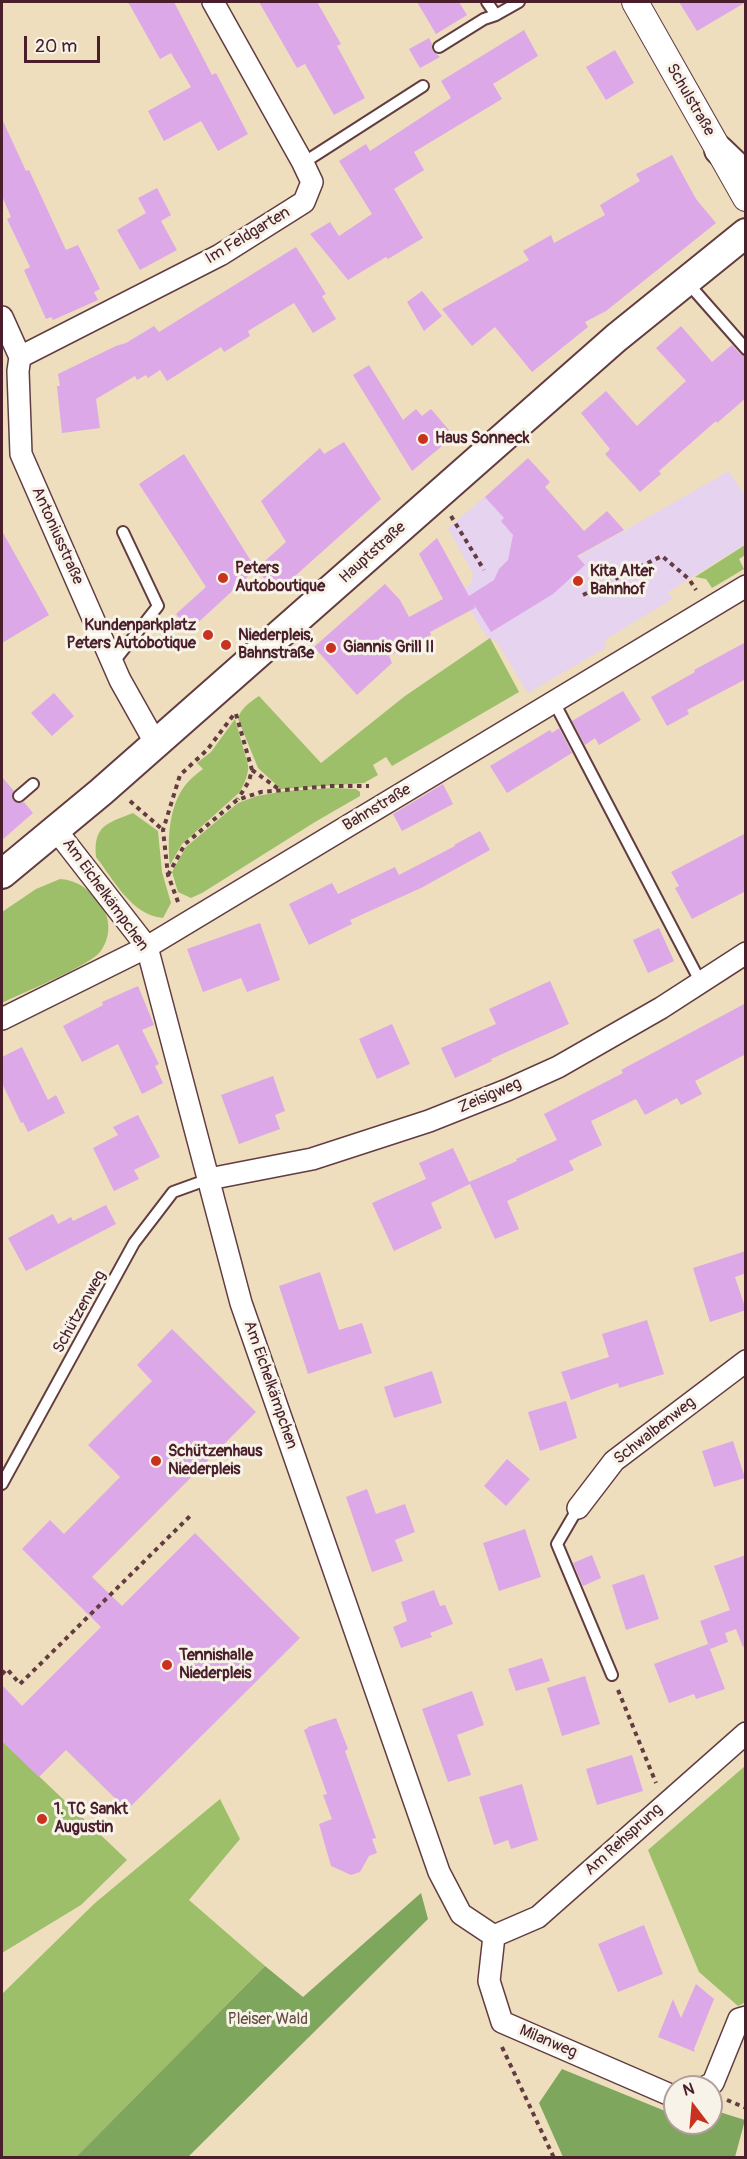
<!DOCTYPE html>
<meta charset="utf-8">
<style>
body{margin:0}
#map{position:relative;width:747px;height:2159px;overflow:hidden;background:#eedebe;font-family:Pangolin,sans-serif}
canvas{display:block}
.frame{position:absolute;inset:0;border:3px solid #4a1f2b;pointer-events:none}
.north{position:absolute;left:663px;top:2075px;width:60px;height:60px;box-sizing:border-box;background:#f7f3e8;border:2px solid #b29e9c;border-radius:50%;rotate:344deg;font-size:16px;font-weight:700;line-height:24px;text-align:center;color:#4a1f2b}
.north::after{content:'';display:block;margin:auto;width:21px;height:27px;background:#c8321e;clip-path:polygon(50% 0,100% 100%,50% 72%,0 100%)}
.scale{position:absolute;left:24px;top:36px;width:76px;height:27px;box-sizing:border-box;border:3px solid #4a1f2b;border-top:0;padding-left:8px;font-size:18px;line-height:21px;white-space:nowrap;color:#4a1f2b;-webkit-text-stroke:4px #f7f3e8;paint-order:stroke}
</style>
<div id="map">
<canvas width="747" height="2159"></canvas>
<div class="frame"></div>
<div class="north">N</div>
<div class="scale">20 m</div>
</div>
<script>
const context = document.querySelector('canvas').getContext('2d');
context.lineJoin = 'round';
function fill(path, color) { context.fillStyle = color; context.fill(path, 'evenodd'); }
function stroke(path, color, width, dash) { context.strokeStyle = color; context.lineWidth = width; context.lineCap = dash ? 'butt' : 'round'; context.setLineDash(dash || []); context.stroke(path); }
function drawText(font, color, halo, rows, align = 'center') {
  context.font = font + ' Pangolin,sans-serif'; context.lineWidth = 6; context.setLineDash([]); context.textBaseline = 'middle'; context.strokeStyle = halo; context.fillStyle = color; for (const [text, x, y, turn = 0] of rows) {
    context.save(); context.translate(x, y); context.rotate((+turn || 0) * Math.PI / 180); context.textAlign = isNaN(turn) ? turn : align; if (halo) context.strokeText(text, 0, 0); context.fillText(text, 0, 0); context.restore();
  }
}
fill(new Path2D(`
 M 729,471 L 745,497 L 745,544 L 668,592 L 672,599 L 605,640 L 605,648 L 528,693 L 497,642 L 486,636 L 459,592 L 471,584 L 473,574 L 448,528 L 507,478 L 578,557 Z`), '#e6d3f0');
fill(new Path2D(`
 M 745,545 L 745,555 L 739,559 L 744,569 L 712,588 L 706,579 L 695,577 Z
 M 490,638 L 519,692 L 392,766 L 386,757 L 373,765 L 378,775 L 364,783 L 281,789 L 258,768 L 238,719 C 240,709 250,702 259,696 L 321,763 L 405,696 Z
 M 235,719 L 248,765 C 249,775 244,783 240,792 L 182,844 L 170,865 C 167,840 169,802 188,782 C 192,777 198,773 203,769 L 197,763 L 211,752 Z
 M 334,788 L 356,789 L 360,792 L 360,796 L 315,822 L 202,893 L 191,898 L 178,892 L 172,872 L 186,847 L 238,803 L 257,796 L 286,791 Z
 M 133,813 L 158,831 L 162,872 L 171,903 L 163,918 C 131,915 114,880 96,857 C 93,825 108,823 133,813 Z
 M 60,879 C 78,880 90,890 101,905 C 111,918 111,938 100,952 C 89,966 22,993 2,1003 L 2,912 L 36,889 Z
 M 2,1741 L 127,1860 L 81,1905 L 2,1953 Z
 M 745,1766 L 746,2002 L 738,2006 L 699,1972 L 648,1850 Z
 M 220,1799 L 240,1839 L 189,1900 L 265,1966 L 76,2157 L 2,2158 L 2,1994 L 95,1903 Z`), '#9ebf69');
fill(new Path2D(`
 M 421,1893 L 428,1919 L 188,2157 L 76,2157 L 265,1966 L 303,1997 Z
 M 562,2069 L 675,2115 L 675,2123 L 711,2123 L 711,2111 L 713,2110 L 745,2120 L 735,2157 L 563,2157 L 539,2103 Z`), '#7ea65d');
fill(new Path2D(`
 M 128,2 L 174,2 L 212,75 L 216,73 L 248,134 L 218,151 L 201,121 L 164,141 L 148,111 L 191,87 L 171,53 L 160,59 Z
 M 259,2 L 317,2 L 341,44 L 337,46 L 365,98 L 334,115 L 305,64 L 297,68 Z
 M 417,2 L 459,2 L 467,15 L 436,34 Z
 M 679,2 L 746,2 L 697,31 Z
 M 524,30 L 538,56 L 493,84 L 502,99 L 414,152 L 424,170 L 394,189 L 423,238 L 388,259 L 386,257 L 348,280 L 310,234 L 330,222 L 339,236 L 372,214 L 339,161 L 366,144 L 370,151 L 451,98 L 441,81 Z
 M 429,38 L 432,44 L 432,50 L 440,57 L 420,68 L 409,49 Z
 M 615,50 L 634,83 L 606,100 L 586,67 Z
 M 2,119 L 26,171 L 29,170 L 66,250 L 78,245 L 100,289 L 94,292 L 98,300 L 53,320 L 51,317 L 46,319 L 24,270 L 30,267 L 7,219 L 11,217 L 2,196 Z
 M 672,155 L 696,199 L 716,223 L 606,311 L 585,322 L 588,327 L 532,372 L 495,327 L 472,346 L 442,309 L 529,260 L 523,251 L 551,235 L 554,243 L 605,215 L 600,205 L 640,181 L 636,174 Z
 M 157,188 L 171,215 L 161,221 L 177,250 L 140,270 L 117,230 L 146,213 L 138,198 Z
 M 296,247 L 326,294 L 322,296 L 336,319 L 313,333 L 294,303 L 248,331 L 250,336 L 224,352 L 221,347 L 167,381 L 160,370 L 148,378 L 146,375 L 137,380 L 135,376 L 96,399 L 100,428 L 62,433 L 57,386 L 60,386 L 58,374 L 116,346 L 126,343 L 154,326 L 159,332 Z
 M 422,291 L 442,316 L 424,331 L 407,302 Z
 M 681,326 L 712,362 L 732,345 L 740,354 L 746,356 L 746,398 L 717,423 L 716,421 L 659,471 L 661,474 L 640,492 L 605,454 L 610,449 L 581,413 L 606,391 L 637,426 L 686,381 L 656,348 Z
 M 369,365 L 403,420 L 416,409 L 422,416 L 431,409 L 454,436 L 412,471 L 353,375 Z
 M 344,442 L 381,499 L 276,593 L 256,569 L 286,542 L 261,501 L 320,448 L 324,454 Z
 M 184,454 L 256,569 L 190,630 L 176,614 L 206,587 L 139,484 Z
 M 528,458 L 550,482 L 545,487 L 584,531 L 607,511 L 624,530 L 577,556 L 585,565 L 553,594 L 491,632 L 473,603 L 475,608 L 430,632 L 431,635 L 389,656 L 392,663 L 357,695 L 314,647 L 385,584 L 400,600 L 409,617 L 443,599 L 419,554 L 437,538 L 469,596 L 494,580 L 499,569 L 508,560 L 513,535 L 501,521 L 504,518 L 485,497 Z
 M 2,531 L 49,615 L 2,643 Z
 M 746,642 L 746,679 L 687,710 L 689,714 L 667,726 L 651,697 L 695,672 L 694,670 Z
 M 623,691 L 641,720 L 599,745 L 595,738 L 585,745 L 572,721 Z
 M 54,693 L 74,716 L 52,736 L 31,713 Z
 M 559,728 L 572,753 L 507,793 L 490,766 L 550,730 L 552,733 Z
 M 2,777 L 14,791 L 12,797 L 14,801 L 20,803 L 24,802 L 33,813 L 2,840 Z
 M 443,784 L 453,804 L 402,831 L 393,814 Z
 M 480,831 L 490,850 L 421,888 L 350,920 L 352,924 L 309,945 L 289,904 L 332,883 L 338,894 L 395,867 L 399,875 L 455,846 L 454,845 Z
 M 746,833 L 746,891 L 692,919 L 675,888 L 679,886 L 671,872 Z
 M 260,923 L 280,980 L 247,992 L 241,978 L 203,992 L 187,949 Z
 M 659,928 L 674,961 L 648,973 L 633,940 Z
 M 550,981 L 569,1024 L 491,1059 L 492,1061 L 455,1078 L 441,1048 L 496,1024 L 489,1009 Z
 M 138,986 L 154,1025 L 142,1030 L 159,1064 L 155,1066 L 163,1083 L 142,1094 L 118,1044 L 82,1062 L 63,1026 L 103,1005 L 102,1002 Z
 M 746,1003 L 746,1054 L 695,1081 L 702,1094 L 681,1105 L 677,1098 L 645,1115 L 636,1099 L 591,1121 L 602,1145 L 569,1161 L 574,1170 L 507,1201 L 519,1229 L 495,1239 L 470,1184 L 431,1203 L 442,1228 L 394,1251 L 372,1203 L 426,1179 L 419,1163 L 453,1148 L 469,1182 L 517,1161 L 516,1159 L 557,1140 L 544,1114 L 623,1073 L 621,1070 Z
 M 392,1024 L 410,1064 L 377,1079 L 359,1039 Z
 M 22,1047 L 48,1100 L 56,1095 L 65,1113 L 28,1132 L 23,1122 L 21,1123 L 2,1083 L 2,1057 Z
 M 273,1076 L 285,1111 L 275,1115 L 280,1129 L 239,1144 L 221,1095 Z
 M 138,1115 L 160,1157 L 134,1170 L 139,1179 L 114,1191 L 93,1148 L 118,1135 L 113,1127 Z
 M 106,1205 L 116,1224 L 26,1271 L 8,1238 L 53,1214 L 58,1224 L 71,1217 L 73,1221 Z
 M 746,1251 L 746,1273 L 735,1277 L 746,1310 L 710,1322 L 693,1268 Z
 M 320,1272 L 339,1330 L 362,1323 L 372,1353 L 308,1374 L 279,1286 Z
 M 647,1320 L 664,1374 L 619,1388 L 618,1383 L 571,1400 L 561,1372 L 609,1357 L 602,1334 Z
 M 172,1329 L 256,1412 L 92,1577 L 122,1606 L 195,1533 L 300,1638 L 127,1810 L 66,1750 L 39,1777 L 2,1741 L 2,1685 L 22,1706 L 101,1627 L 22,1549 L 50,1520 L 64,1534 L 120,1477 L 88,1445 L 152,1381 L 137,1365 Z
 M 432,1371 L 442,1403 L 394,1418 L 384,1387 Z
 M 566,1401 L 577,1438 L 540,1451 L 528,1412 Z
 M 733,1441 L 745,1478 L 714,1487 L 702,1451 Z
 M 507,1459 L 530,1479 L 506,1506 L 484,1486 Z
 M 367,1489 L 376,1514 L 405,1504 L 415,1532 L 395,1540 L 403,1561 L 372,1572 L 346,1497 Z
 M 525,1529 L 541,1577 L 499,1591 L 483,1543 Z
 M 592,1555 L 601,1578 L 583,1586 L 573,1563 Z
 M 746,1555 L 746,1646 L 743,1647 L 736,1629 L 725,1633 L 728,1642 L 710,1649 L 700,1621 L 730,1610 L 714,1566 Z
 M 644,1574 L 659,1619 L 626,1630 L 612,1585 Z
 M 434,1590 L 440,1606 L 445,1605 L 453,1624 L 430,1633 L 432,1637 L 401,1648 L 393,1627 L 407,1621 L 401,1602 Z
 M 708,1644 L 725,1689 L 696,1699 L 694,1694 L 669,1703 L 654,1664 Z
 M 542,1658 L 550,1681 L 516,1691 L 508,1669 Z
 M 585,1676 L 600,1724 L 562,1736 L 547,1688 Z
 M 472,1691 L 484,1725 L 457,1735 L 471,1775 L 448,1782 L 422,1709 Z
 M 336,1718 L 348,1749 L 345,1751 L 376,1838 L 372,1839 L 377,1853 L 369,1856 L 360,1872 L 351,1875 L 331,1866 L 319,1824 L 332,1819 L 323,1795 L 327,1794 L 304,1730 L 308,1728 L 308,1727 Z
 M 632,1755 L 643,1791 L 597,1805 L 586,1769 Z
 M 522,1784 L 538,1840 L 511,1849 L 508,1840 L 494,1845 L 479,1797 Z
 M 644,1925 L 663,1974 L 618,1992 L 598,1944 Z
 M 696,1984 L 714,1999 L 694,2049 L 695,2052 L 658,2037 L 673,1999 L 681,2018 Z`), '#dca8e7');
const service = new Path2D(`
 M 487,2 L 496,15 L 519,2
 M 439,47 L 484,19 L 496,15
 M 303,163 L 423,86
 M 686,281 L 746,349
 M 113,663 L 158,606 L 123,532
 M 554,702 L 701,983
 M 19,796 L 33,784
 M 2,1484 L 134,1243 L 173,1192 L 209,1179
 M 578,1508 L 557,1544 L 612,1675`);
const minor = new Path2D(`
 M 2,317 L 20,357 L 18,371 L 21,454 L 120,680 L 156,744
 M 20,357 L 220,255 L 304,202 L 312,182 L 303,163 L 213,2
 M 56,830 L 147,947 L 241,1303 L 439,1872 L 461,1914 L 494,1936
 M 2,1019 L 147,947 L 746,586
 M 209,1179 L 312,1159 L 429,1121 L 507,1090 L 558,1067 L 661,1008 L 746,953
 M 578,1508 L 614,1461 L 746,1361
 M 494,1936 L 538,1917 L 746,1733
 M 494,1936 L 489,1981 L 502,2022 L 675,2097
 M 705,2087 L 713,2083 L 739,2019 L 746,2017`);
const tertiary = new Path2D(`
 M 635,2 L 746,198`);
const secondary = new Path2D(`
 M 719,150 L 746,176
 M 2,874 L 101,792 L 616,338 L 746,233`);
stroke(service, '#633c41', 14);
stroke(minor, '#633c41', 24);
stroke(tertiary, '#633c41', 28);
stroke(secondary, '#633c41', 32);
stroke(new Path2D(`
 M 451,516 L 484,570
 M 583,595 L 662,556 L 689,579 L 696,590
 M 236,714 L 252,770 L 249,781 L 238,799
 M 252,770 L 280,790
 M 130,801 L 163,830
 M 168,875 L 185,844 L 237,800 L 261,792 L 330,786 L 369,786
 M 178,902 L 168,875 L 163,830 L 180,775 L 207,750 L 235,713
 M 2,1674 L 7,1669 L 20,1684 L 190,1516
 M 618,1690 L 656,1783
 M 502,2047 L 554,2158
 M 727,2100 L 746,2108`), '#633c41', 4, [4.5, 4.5]);
stroke(service, '#fff', 10);
stroke(minor, '#fff', 21);
stroke(tertiary, '#fff', 26);
stroke(secondary, '#fff', 28);
for (const [x, y, r, color] of [
 [423,439,6,"#c8321e"],
 [223,578,6,"#c8321e"],
 [578,581,6,"#c8321e"],
 [208,635,6,"#c8321e"],
 [226,645,6,"#c8321e"],
 [331,648,6,"#c8321e"],
 [156,1461,6,"#c8321e"],
 [167,1665,6,"#c8321e"],
 [42,1819,6,"#c8321e"]
]) { const dot = new Path2D(); dot.arc(x, y, r, 0, 2 * Math.PI); context.fillStyle = color; context.fill(dot); stroke(dot, '#f7f3e8', 2); }
drawText('16px', '#4a1f2b', '#f7f3e8', [
 ["Schulstraße",690,100,60],
 ["Im Feldgarten",248,236,-31],
 ["Antoniusstraße",57,536,66],
 ["Hauptstraße",373,553,-42],
 ["Bahnstraße",377,808,-31],
 ["Am Eichelkämpchen",105,895,54],
 ["Zeisigweg",490,1096,-23],
 ["Schützenweg",80,1312,-61],
 ["Am Eichelkämpchen",270,1385,71],
 ["Schwalbenweg",655,1431,-38],
 ["Am Rehsprung",624,1840,-42],
 ["Milanweg",548,2042,23]
]);
drawText('bold 16px', '#4a1f2b', '#f7f3e8', [
 ["Haus Sonneck",435,439],
 ["Peters",235,569],
 ["Autoboutique",235,587],
 ["Kita Alter",590,572],
 ["Bahnhof",590,590],
 ["Kundenparkplatz",196,626,"right"],
 ["Peters Autobotique",196,644,"right"],
 ["Niederpleis,",238,636],
 ["Bahnstraße",238,654],
 ["Giannis Grill II",343,648],
 ["Schützenhaus",168,1452],
 ["Niederpleis",168,1470],
 ["Tennishalle",179,1656],
 ["Niederpleis",179,1674],
 ["1. TC Sankt",54,1810],
 ["Augustin",54,1828]
], 'left');
drawText('16px', '#634f3e', '#f7f3e8', [
 ["Pleiser Wald",268,2020]
]);
</script>
